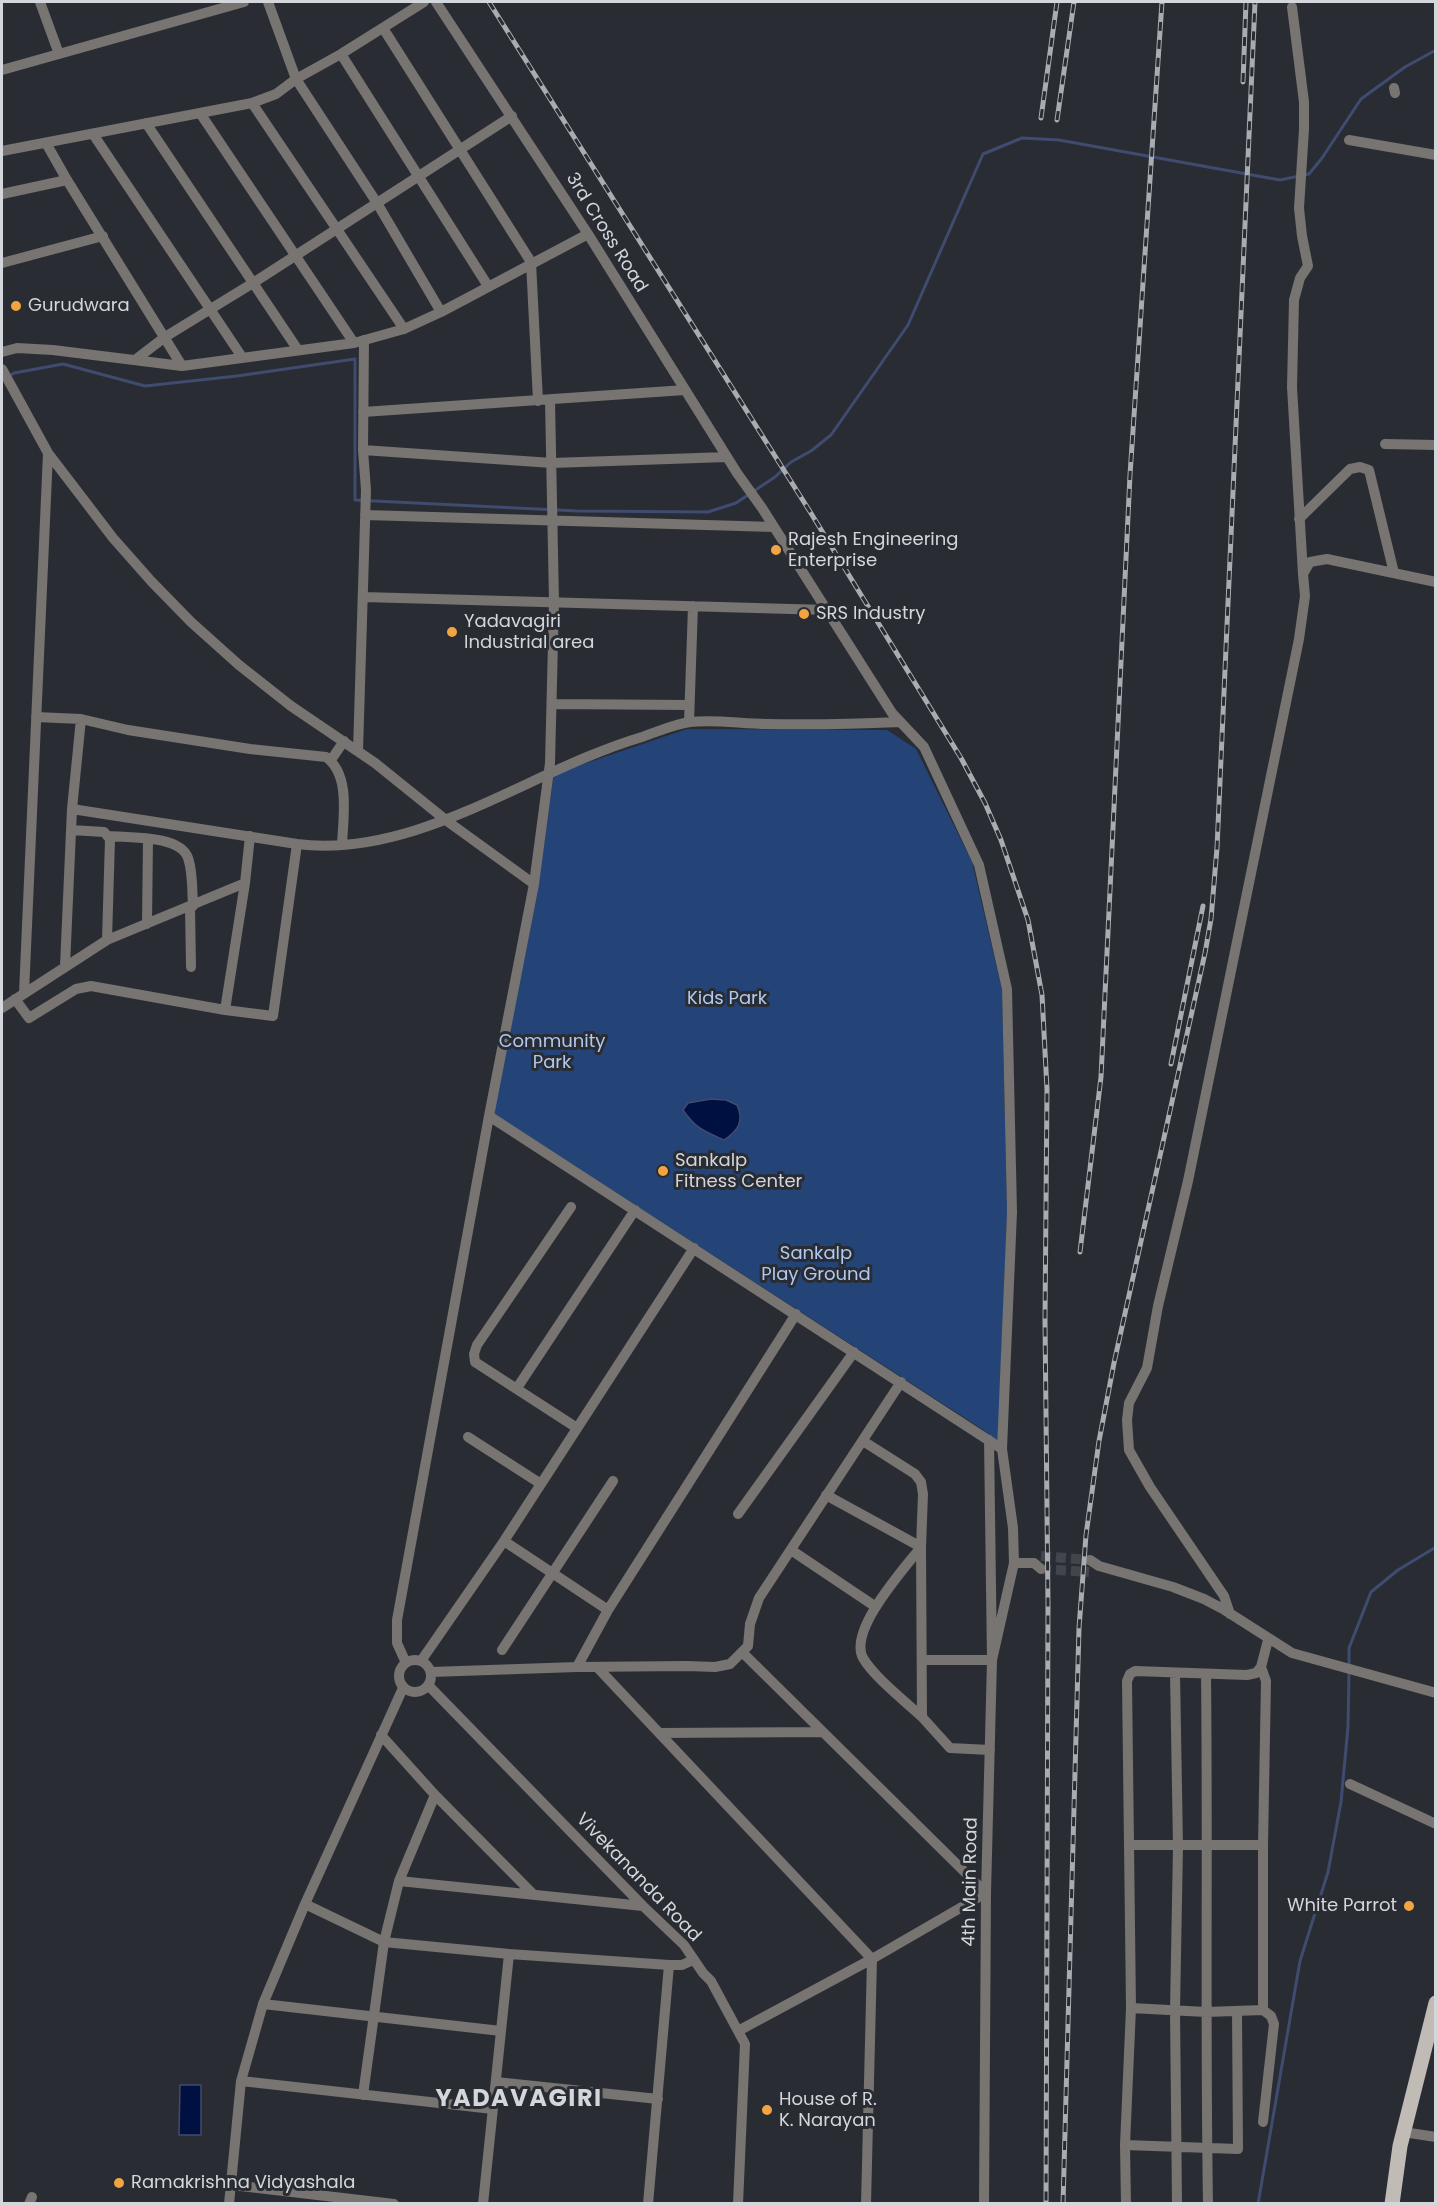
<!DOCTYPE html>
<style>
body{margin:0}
#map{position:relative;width:1437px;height:2205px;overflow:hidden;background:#292d33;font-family:Poppins,sans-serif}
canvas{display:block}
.frame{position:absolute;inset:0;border:3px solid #d3d6da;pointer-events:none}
</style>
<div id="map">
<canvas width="1437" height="2205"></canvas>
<div class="frame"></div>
</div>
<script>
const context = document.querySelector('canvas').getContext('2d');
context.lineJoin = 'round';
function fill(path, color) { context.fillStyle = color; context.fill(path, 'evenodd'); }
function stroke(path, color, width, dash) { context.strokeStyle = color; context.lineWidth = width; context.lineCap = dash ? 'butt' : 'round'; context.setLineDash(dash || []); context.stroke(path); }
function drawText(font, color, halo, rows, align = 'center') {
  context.font = font + ' Poppins,sans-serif'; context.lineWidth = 6; context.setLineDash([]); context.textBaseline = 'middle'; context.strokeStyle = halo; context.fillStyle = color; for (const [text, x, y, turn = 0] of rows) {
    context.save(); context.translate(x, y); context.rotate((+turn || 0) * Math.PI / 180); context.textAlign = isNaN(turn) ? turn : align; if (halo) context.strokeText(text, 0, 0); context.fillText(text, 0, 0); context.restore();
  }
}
fill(new Path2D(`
 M 687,729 L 887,730 L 916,749 L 972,862 L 1002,990 L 1007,1212 L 998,1441 L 982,1429 L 493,1113 L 538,886 L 554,774 Z`), '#244477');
const water = new Path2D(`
 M 711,1099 L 726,1100 L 737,1105 C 744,1121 739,1130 724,1140 C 704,1131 696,1129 683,1110 L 688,1103 Z
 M 180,2085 L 201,2085 L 201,2135 L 179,2135 Z`);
fill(water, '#001041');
stroke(water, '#3f4b6f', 1.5);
stroke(new Path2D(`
 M 9,376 L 14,373 L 63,364 L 145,386 L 237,376 L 355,359 L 355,500 L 577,511 L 708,512 L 736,503 L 775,477 L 791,462 L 811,451 L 831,435 L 908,325 L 983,154 L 1022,138 L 1059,140 L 1280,180 L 1309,174 L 1322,158 L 1361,99 L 1405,67 L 1436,50
 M 1349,1665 L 1349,1648 L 1371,1592 L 1398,1570 L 1436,1547
 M 1258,2204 L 1300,1961 L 1328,1872 L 1341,1802 L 1348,1727 L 1349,1672`), '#3f4b6f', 3);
stroke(new Path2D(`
 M 1041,1556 L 1090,1560
 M 1041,1569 L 1089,1572`), '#42464c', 10, [10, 5]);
stroke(new Path2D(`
 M 40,2 L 59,54
 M 268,2 L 296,79 L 377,203 L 441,312
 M 436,2 L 588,234 L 737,473 L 762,508 L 892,713 L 924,747 L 979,865 L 1007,989 L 1012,1212 L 1002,1449
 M 1292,7 L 1304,102 L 1304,129 L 1299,208 L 1302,236 L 1308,266 L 1300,278 L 1294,300 L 1292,387 L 1303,574
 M 383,28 L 531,262 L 538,401
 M 341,54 L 488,286
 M 2,70 L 244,2
 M 1394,88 L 1395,93
 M 252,103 L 404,329
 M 200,113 L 354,343
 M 146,123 L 298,350
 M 93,134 L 242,357
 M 1349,140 L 1436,155
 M 46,143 L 67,180 L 182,366
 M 2,151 L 252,103 L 276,94 L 296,79 L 341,54 L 424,2
 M 2,194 L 67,180
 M 2,263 L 103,236
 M 2,352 L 17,348 L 53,350 L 182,366 L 354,343 L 404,329 L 441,312 L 588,234
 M 135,360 L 165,337 L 253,283 L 512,116
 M 2,369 L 48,453 L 113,538 L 151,581 L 191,622 L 239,665 L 291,706 L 375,763 L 447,821 L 534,884
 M 363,412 L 685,390
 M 1385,444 L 1436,445
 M 363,450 L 552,463 L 727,457
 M 365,515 L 774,527
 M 1299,519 L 1350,469 L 1360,467 L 1369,470 L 1394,573
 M 363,597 L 827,610
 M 552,704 L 688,705
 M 36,717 L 81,719 L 128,730 L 250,749 L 326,757 C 351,775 343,818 342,845
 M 689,722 L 693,606
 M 358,751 L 366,490 L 363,450 L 364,340
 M 331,760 L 344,741
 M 72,809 L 297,844 C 418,859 530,770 642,737 C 657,732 674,724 690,722 C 715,719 742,724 767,724 C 812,725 855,724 900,722
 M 71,830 L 104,832 L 110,839 L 107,940
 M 109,836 C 129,838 180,835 188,858 C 193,872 192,891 193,906
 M 190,907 L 191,967
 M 147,924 L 148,839
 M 65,966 L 72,809 L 81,719
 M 24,993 L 48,453
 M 15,999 L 29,1018 L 76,989 L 91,986 L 225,1010 L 273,1016 L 297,844
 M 2,1008 L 107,940 L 245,883
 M 225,1010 L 245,883 L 250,836
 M 489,1116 L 1002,1449 L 1013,1528 L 1014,1563 L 1034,1563 L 1041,1569
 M 571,1207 L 477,1345 L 474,1354 L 475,1362 L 577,1428
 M 517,1388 L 635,1210
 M 468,1437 L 541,1484
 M 863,1441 L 915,1474 L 921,1482 L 923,1494 L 921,1547 L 922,1717 L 950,1748 L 990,1750
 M 826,1495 L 921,1547 C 904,1569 848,1630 863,1658 C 874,1677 906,1702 922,1717
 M 738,1514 L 854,1352
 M 504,1541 L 608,1610
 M 791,1550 L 876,1607
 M 1090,1560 L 1099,1566 L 1173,1587 L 1204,1599 L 1223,1609 L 1292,1653 L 1436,1693
 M 1230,1614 L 1224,1596 L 1150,1487 L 1129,1450 L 1127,1420 L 1129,1403 L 1147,1368 L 1158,1306 L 1188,1181 L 1299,639 L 1305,596 L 1303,574 L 1310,562 L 1327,559 L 1436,582
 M 502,1650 L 613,1481
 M399 1676a16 16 0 1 1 32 0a16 16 0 1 1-32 0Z
 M 922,1660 L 992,1660 L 989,1440
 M 421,1661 L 504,1541 L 694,1248
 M 406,1663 L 397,1643 L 397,1620 L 489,1116 L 534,884 L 550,763 L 554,602 L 550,400
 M 577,1667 L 608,1610 L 796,1314
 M 597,1667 L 872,1959 L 866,2204
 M 1261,1667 L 1266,1681 L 1263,1845 L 1263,2010 L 1271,2016 L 1274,2024 L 1263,2122
 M 431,1672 L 577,1667 L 687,1666 L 715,1667 L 730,1664 L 748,1646 L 750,1624 L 759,1598 L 901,1382
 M 1175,1673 L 1178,1846 L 1175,2010 L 1177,2204
 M 1206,1674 C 1208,1850 1205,2027 1208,2204
 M 429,1686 L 643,1906 L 684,1945 L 703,1973 L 711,1981 L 745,2044 L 738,2204
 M 659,1733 L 823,1732
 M 381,1735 L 435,1795 L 533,1894
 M 1350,1784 L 1436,1824
 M 1130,1845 L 1263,1845
 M 399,1881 L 643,1906
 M 305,1904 L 384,1942 L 509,1954 L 669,1965 L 648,2204
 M 669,1965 L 682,1965 L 693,1960
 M 263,2004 L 501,2031
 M 1131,2008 L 1206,2012 L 1263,2010
 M 738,2031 L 872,1959 L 986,1893 L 743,1653
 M 241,2081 L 493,2109
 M 496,2082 L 658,2099
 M 363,2095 L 384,1942 L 399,1881 L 435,1795
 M 1403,2132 L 1436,2137
 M 1125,2145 L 1238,2149 L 1237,2011
 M 232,2185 L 394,2204
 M 29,2204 L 32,2197
 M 229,2204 L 241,2081 L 263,2004 L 305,1904 L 403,1688
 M 483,2204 L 509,1954
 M 984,2204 L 986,1893 L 992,1660 L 1014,1563
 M 1126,2204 L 1125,2145 L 1131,2008 L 1127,1681 L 1130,1674 L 1135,1671 L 1247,1675 L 1256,1673 L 1261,1667 L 1268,1640`), '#777471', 10);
stroke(new Path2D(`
 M 1392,2204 L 1400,2146 L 1436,2003`), '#c1bbb5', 15);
const rail = new Path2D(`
 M 489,2 L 809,510 L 961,758 L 985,803 L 1001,840 L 1028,920 L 1042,995 L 1047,1089 L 1045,1320 L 1048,1605 L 1046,2204
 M 1243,82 L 1246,2
 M 1041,118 L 1057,2
 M 1057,120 L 1074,2
 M 1171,1064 L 1203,906
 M 1080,1252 L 1101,1077 L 1130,475 L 1162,2
 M 1063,2204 L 1079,1628 L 1086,1535 L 1099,1441 L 1114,1363 L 1205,953 L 1211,919 L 1217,848 L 1255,2`);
stroke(rail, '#a9adb1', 5);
stroke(rail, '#292d33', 3, [9]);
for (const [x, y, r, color] of [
 [16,306,6,"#f3a442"],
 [776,550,6,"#f3a442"],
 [804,614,6,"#f3a442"],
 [452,632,6,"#f3a442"],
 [663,1171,6,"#f3a442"],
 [1409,1906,6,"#f3a442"],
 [767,2110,6,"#f3a442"],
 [119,2183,6,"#f3a442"]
]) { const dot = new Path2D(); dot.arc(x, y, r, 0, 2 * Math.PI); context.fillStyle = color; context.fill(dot); stroke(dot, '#292d33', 2); }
drawText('18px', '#d3d6da', '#292d33', [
 ["3rd Cross Road",606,233,58],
 ["Vivekananda Road",638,1878,46],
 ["4th Main Road",971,1882,-89]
]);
drawText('18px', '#d3d6da', '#292d33', [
 ["Gurudwara",28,306],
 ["Rajesh Engineering",788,540],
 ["Enterprise",788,561],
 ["SRS Industry",816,614],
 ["Yadavagiri",464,622],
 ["Industrial area",464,643],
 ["Sankalp",675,1161],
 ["Fitness Center",675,1182],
 ["White Parrot",1397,1906,"right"],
 ["House of R.",779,2100],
 ["K. Narayan",779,2121],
 ["Ramakrishna Vidyashala",131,2183]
], 'left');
drawText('18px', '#b1c9f0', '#292d33', [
 ["Kids Park",727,999],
 ["Community",552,1042],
 ["Park",552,1063],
 ["Sankalp",816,1254],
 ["Play Ground",816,1275]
]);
context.letterSpacing = '1.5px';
drawText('bold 24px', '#d3d6da', '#292d33', [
 ["YADAVAGIRI",519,2100]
]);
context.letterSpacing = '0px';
</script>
